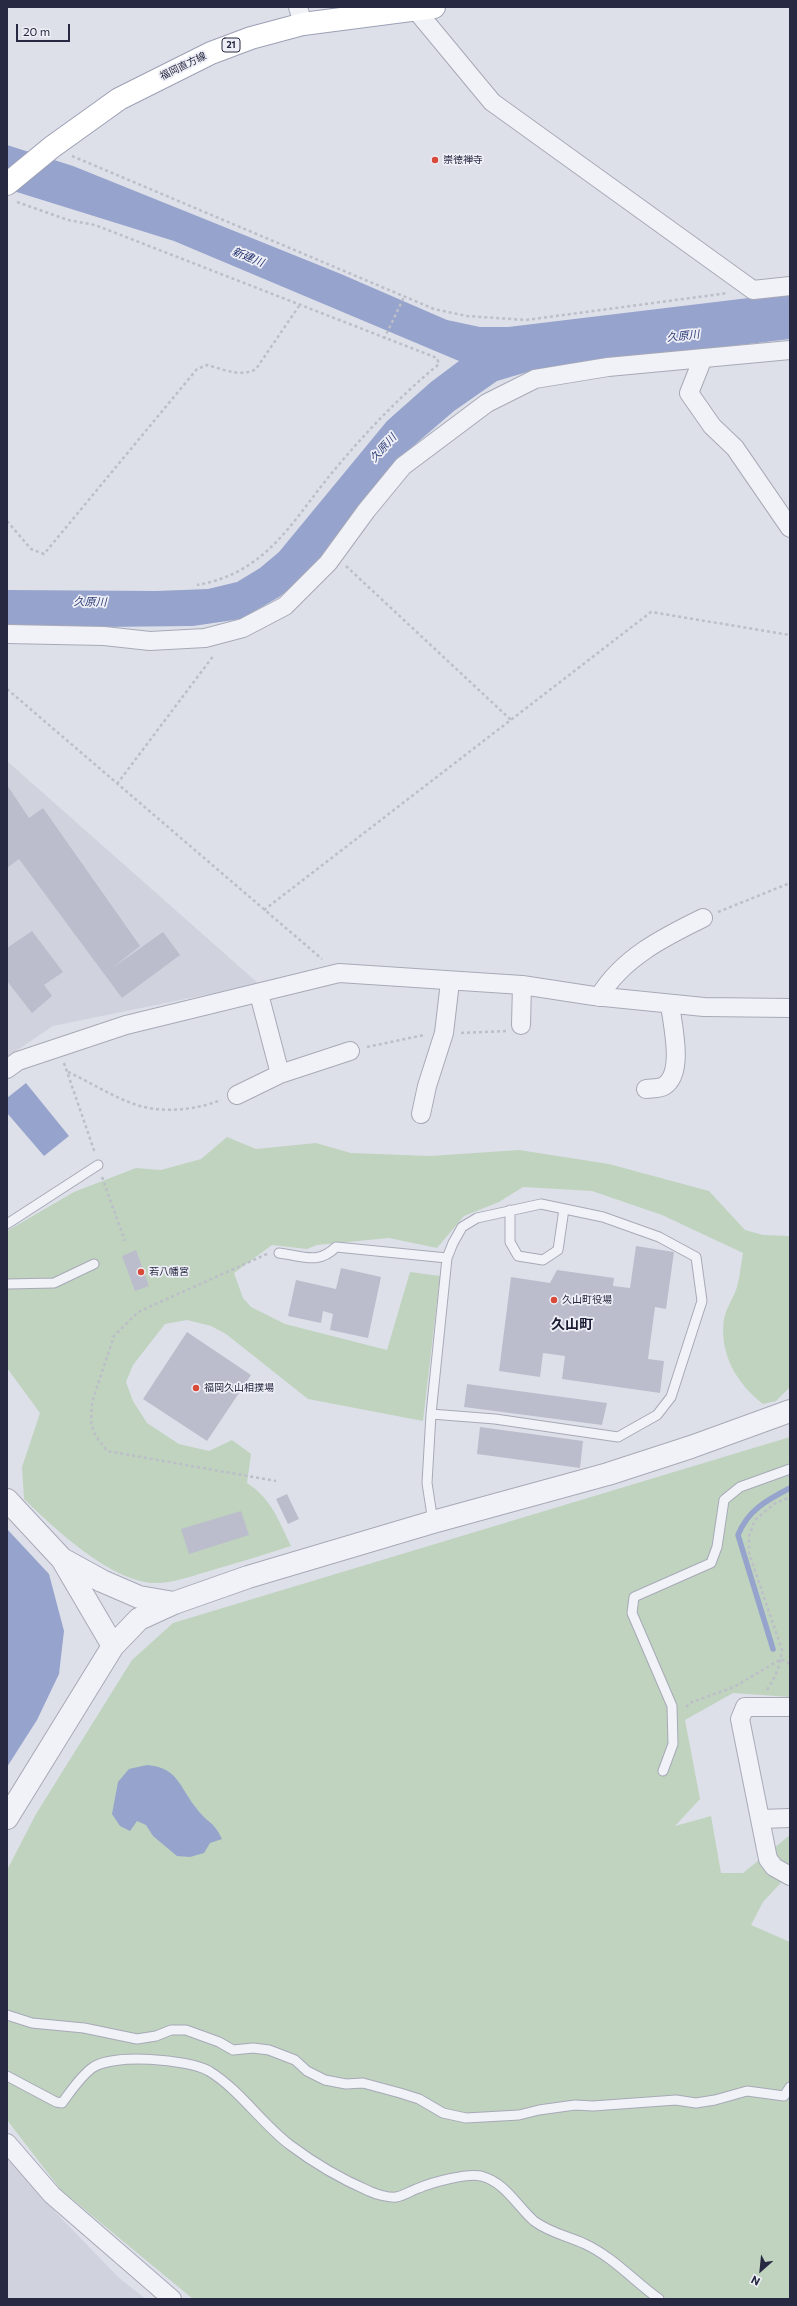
<!DOCTYPE html>
<meta charset="utf-8">
<style>
body{margin:0}
#map{position:relative;width:797px;height:2306px;overflow:hidden;background:#dee0e9;font-family:Commissioner,sans-serif}
canvas{display:block}
.frame{position:absolute;inset:0;border:8px solid #262941;pointer-events:none}
.north{position:absolute;left:741px;top:2250px;width:40px;height:40px;-webkit-text-stroke:3px #eeeff6;paint-order:stroke;rotate:207deg;font-size:11px;font-weight:700;line-height:16px;text-align:center;color:#262941}
.north::after{content:'';display:block;margin:auto;width:14px;height:18px;background:#262941;clip-path:polygon(50% 0,100% 100%,50% 72%,0 100%)}
.scale{position:absolute;left:16px;top:24px;width:54px;height:18px;box-sizing:border-box;border:2px solid #262941;border-top:0;padding-left:5px;font-size:12px;line-height:14px;white-space:nowrap;color:#262941;-webkit-text-stroke:3px #eeeff6;paint-order:stroke}
</style>
<div id="map">
<canvas width="797" height="2306"></canvas>
<div class="frame"></div>
<div class="north">N</div>
<div class="scale">20 m</div>
</div>
<script>
const context = document.querySelector('canvas').getContext('2d');
context.lineJoin = 'round';
function fill(path, color) { context.fillStyle = color; context.fill(path, 'evenodd'); }
function stroke(path, color, width, dash) { context.strokeStyle = color; context.lineWidth = width; context.lineCap = dash ? 'butt' : 'round'; context.setLineDash(dash || []); context.stroke(path); }
function drawText(font, color, halo, rows, align = 'center') {
  context.font = font + ' Commissioner,"Noto Sans JP",sans-serif'; context.lineWidth = 3.5; context.setLineDash([]); context.textBaseline = 'middle'; context.strokeStyle = halo; context.fillStyle = color; for (const [text, x, y, turn = 0] of rows) {
    context.save(); context.translate(x, y); context.rotate((+turn || 0) * Math.PI / 180); context.textAlign = isNaN(turn) ? turn : align; if (halo) context.strokeText(text, 0, 0); context.fillText(text, 0, 0); context.restore();
  }
}
fill(new Path2D(`
 M 7,761 L 259,984 L 53,1026 L 7,1057 Z
 M 7,2156 L 39,2195 L 119,2278 L 146,2299 L 7,2299 Z`), '#d0d2de');
fill(new Path2D(`
 M 227,1137 L 256,1149 L 316,1143 L 351,1153 L 430,1156 L 519,1150 L 609,1164 L 709,1191 L 745,1230 L 763,1235 L 790,1236 L 790,1387 L 776,1401 L 763,1404 C 736,1383 719,1353 724,1319 C 726,1308 734,1297 737,1287 C 740,1276 741,1264 743,1253 L 662,1215 L 592,1191 L 523,1187 L 499,1202 L 464,1216 L 437,1248 L 389,1238 L 317,1245 L 307,1249 L 272,1245 L 234,1273 L 243,1298 L 251,1307 L 285,1324 L 387,1350 L 410,1272 L 440,1276 L 423,1421 L 308,1399 L 226,1334 L 211,1326 L 187,1320 L 165,1324 L 133,1365 L 126,1382 L 133,1401 L 147,1423 L 179,1444 L 209,1451 L 232,1440 L 251,1454 L 247,1483 C 271,1498 279,1521 291,1546 C 263,1555 234,1564 206,1572 C 189,1577 170,1584 152,1583 C 108,1579 55,1529 24,1499 L 22,1467 L 40,1413 L 7,1368 L 7,1231 L 74,1192 L 136,1168 L 161,1170 L 201,1159 Z
 M 790,1437 L 790,1697 L 733,1693 L 685,1720 L 700,1799 L 675,1826 L 711,1816 L 721,1873 L 743,1873 L 790,1835 L 790,1873 L 763,1902 L 751,1925 L 790,1942 L 790,2299 L 193,2299 L 61,2190 L 7,2120 L 7,1870 L 36,1814 L 132,1660 L 173,1623 Z`), '#bfd3bf');
fill(new Path2D(`
 M 7,145 L 73,166 L 341,274 L 447,320 L 480,327 L 508,327 L 790,293 L 790,339 L 534,370 L 497,381 L 454,411 L 398,459 L 321,558 L 302,579 L 279,597 L 241,619 L 193,626 L 7,628 L 7,590 L 156,591 L 208,589 L 237,582 L 260,568 L 279,552 L 387,421 L 431,382 L 459,361 L 174,241 L 7,189 Z
 M 26,1083 L 69,1136 L 44,1156 L 7,1113 L 7,1098 Z
 M 7,1529 L 49,1574 L 64,1631 L 59,1674 L 37,1720 L 7,1767 Z
 M 147,1765 C 179,1768 179,1787 197,1809 C 207,1823 213,1820 222,1839 L 210,1843 L 204,1853 L 190,1857 L 177,1856 L 153,1836 L 146,1825 L 137,1821 L 130,1831 L 120,1826 L 112,1814 L 118,1782 L 129,1769 Z`), '#96a3cc');
stroke(new Path2D(`
 M 773,1649 L 738,1535 C 748,1510 767,1500 790,1488`), '#96a3cc', 5.5);
fill(new Path2D(`
 M 7,785 L 29,818 L 43,808 L 140,946 L 111,969 L 163,932 L 180,955 L 122,998 L 19,859 L 7,868 Z
 M 32,931 L 63,972 L 44,985 L 52,996 L 32,1013 L 7,981 L 7,948 Z
 M 636,1246 L 674,1252 L 666,1309 L 655,1307 L 648,1359 L 664,1361 L 660,1393 L 562,1379 L 565,1356 L 543,1353 L 540,1377 L 499,1371 L 511,1277 L 550,1283 L 557,1270 L 614,1278 L 613,1286 L 630,1288 Z
 M 136,1250 L 149,1286 L 135,1291 L 122,1256 Z
 M 341,1268 L 381,1277 L 368,1338 L 330,1330 L 333,1314 L 323,1311 L 321,1323 L 288,1316 L 296,1280 L 336,1289 Z
 M 187,1332 L 251,1375 L 207,1441 L 143,1399 Z
 M 467,1384 L 607,1403 L 602,1425 L 464,1407 Z
 M 480,1427 L 583,1441 L 580,1468 L 477,1454 Z
 M 287,1494 L 299,1519 L 288,1524 L 276,1499 Z
 M 241,1511 L 249,1535 L 189,1554 L 181,1529 Z`), '#bbbdcc');
const service = new Path2D(`
 M 510,1210 L 510,1242 L 518,1256 L 543,1260 L 558,1250 L 564,1209
 M 7,1224 L 98,1165
 M 279,1253 C 303,1256 318,1265 336,1247 L 447,1258
 M 7,1284 L 54,1283 L 94,1264
 M 431,1414 L 495,1419 L 618,1437 L 657,1415 L 671,1397 L 702,1301 L 696,1257 L 659,1237 L 603,1217 L 541,1204 L 477,1218 L 462,1227 L 453,1243 L 447,1258 L 431,1414 L 427,1483 L 433,1522
 M 663,1771 L 673,1744 L 672,1706 L 632,1613 L 634,1597 L 711,1563 L 717,1547 L 724,1500 L 740,1487 L 790,1469
 M 7,2015 L 32,2023 L 84,2028 L 137,2039 L 156,2036 L 171,2030 L 186,2030 L 219,2042 L 233,2050 L 253,2048 L 269,2050 L 295,2060 L 307,2071 L 325,2080 L 346,2084 L 363,2083 L 400,2093 L 419,2099 L 443,2113 L 466,2118 L 519,2115 L 539,2110 L 575,2105 L 593,2106 L 676,2100 L 696,2103 L 715,2100 L 747,2091 L 784,2096 L 790,2087
 M 7,2076 L 56,2102 L 62,2103 C 71,2091 80,2077 92,2068 C 112,2053 188,2059 209,2071 C 240,2090 261,2123 290,2145 C 314,2163 341,2179 369,2191 C 375,2194 389,2198 396,2197 C 404,2196 412,2190 419,2188 C 433,2182 467,2173 481,2176 C 505,2182 517,2206 534,2221 C 550,2233 568,2236 585,2244 C 613,2257 634,2281 659,2299`);
const minor = new Path2D(`
 M 298,7 L 303,24
 M 415,9 L 492,102 L 753,290 L 790,286
 M 703,358 L 689,393 L 712,426 L 735,448 L 790,528
 M 7,634 L 104,636 L 150,641 L 205,638 L 243,628 L 285,606 L 328,563 L 366,511 L 403,466 L 487,403 L 535,379 L 608,367 L 790,350
 M 259,994 L 280,1074
 M 599,997 C 622,958 664,937 703,918
 M 521,1025 L 522,985
 M 7,1069 L 18,1061 L 126,1025 L 339,973 L 522,985 L 594,996 L 704,1007 L 790,1008
 M 646,1089 C 651,1088 659,1089 664,1086 C 685,1073 672,1024 670,1004
 M 237,1095 L 280,1074 L 350,1051
 M 421,1114 L 427,1086 L 444,1033 L 450,982
 M 790,1707 L 745,1707 L 740,1719 L 768,1859 L 774,1867 L 790,1876
 M 761,1819 L 790,1818
 M 7,2143 L 52,2195 L 172,2299`);
const tertiary = new Path2D(`
 M 7,1500 L 62,1559 L 113,1646
 M 62,1559 L 102,1581 L 139,1597 L 174,1603
 M 7,1818 L 113,1646 L 139,1619 L 174,1603 L 248,1577 L 433,1522 L 608,1474 L 691,1447 L 790,1411`);
const primary = new Path2D(`
 M 7,184 L 52,147 L 119,99 L 211,53 L 251,38 L 303,24 L 434,7`);
stroke(service, '#a7a9b7', 11);
stroke(minor, '#a7a9b7', 20);
stroke(tertiary, '#a7a9b7', 24);
stroke(primary, '#9ca0b5', 24);
stroke(new Path2D(`
 M 72,156 L 434,309 L 467,316 L 526,320 L 728,293
 M 17,202 L 68,220 L 95,225 L 437,358 L 439,364 C 399,397 364,434 331,474 C 291,523 266,573 197,585
 M 384,339 L 404,297
 M 7,521 L 31,549 L 44,554 L 197,369 L 207,365 C 223,369 241,378 256,369 L 299,306
 M 346,566 L 511,720
 M 7,689 L 322,959
 M 117,784 L 214,655
 M 264,910 L 651,612 L 790,635
 M 718,912 L 790,883
 M 461,1033 L 506,1031
 M 367,1047 L 424,1035
 M 64,1063 L 95,1153
 M 68,1072 C 90,1082 111,1096 134,1104 C 162,1114 195,1110 221,1100
 M 102,1177 L 125,1241
 M 267,1254 L 138,1312 L 114,1336 L 92,1402 L 91,1422 L 95,1435 L 107,1451 L 276,1481
 M 767,1690 C 776,1676 780,1666 782,1650 L 749,1553 L 749,1536 L 755,1520 L 774,1504 L 790,1497
 M 686,1707 L 692,1702 L 734,1687 L 781,1659 L 790,1664`), '#bcbec8', 2.5, [3, 3]);
stroke(service, '#f1f2f7', 9);
stroke(minor, '#f1f2f7', 18);
stroke(tertiary, '#f1f2f7', 22);
stroke(primary, '#fff', 22);
for (const [x, y, r, color] of [
 [435,160,4,"#d84a39"],
 [141,1272,4,"#d84a39"],
 [554,1300,4,"#d84a39"],
 [196,1388,4,"#d84a39"]
]) { const dot = new Path2D(); dot.arc(x, y, r, 0, 2 * Math.PI); context.fillStyle = color; context.fill(dot); stroke(dot, '#eeeff6', 1.5); }
for (const [x, y, w] of [
 [231,45,18]
]) { const box = new Path2D(); box.roundRect(x - w / 2, y - 7, w, 14, 3); context.fillStyle = '#eeeff6'; context.fill(box); stroke(box, '#262941', 1); }
drawText('bold 9px', '#262941', null, [
 ["21",231,45]
]);
drawText('10px', '#262941', '#eeeff6', [
 ["福岡直方線",183,66,-26]
]);
drawText('10px', '#262941', '#eeeff6', [
 ["崇徳禅寺",443,160],
 ["若八幡宮",149,1272],
 ["久山町役場",562,1300],
 ["福岡久山相撲場",204,1388]
], 'left');
drawText('italic 11px', '#2d3c77', '#eeeff6', [
 ["新建川",248,257,22],
 ["久原川",683,336,-6],
 ["久原川",383,448,-48],
 ["久原川",90,602,1]
]);
drawText('bold 14px', '#181b31', '#eeeff6', [
 ["久山町",572,1324]
]);
</script>
